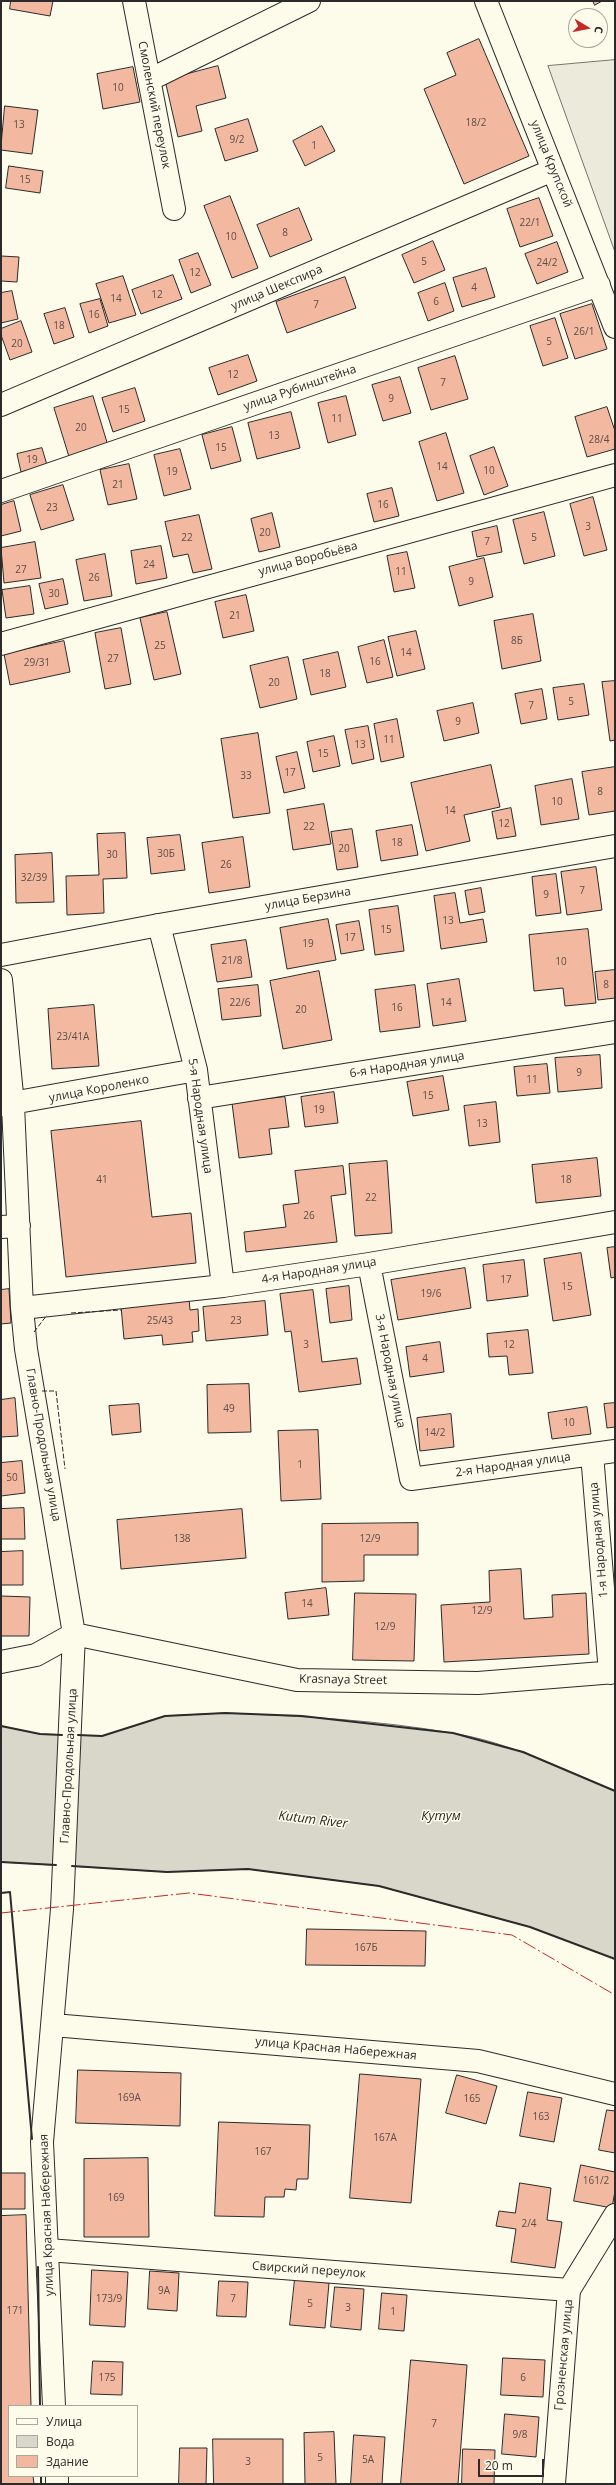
<!DOCTYPE html>
<meta charset="utf-8">
<style>
body{margin:0}
#map{position:relative;width:616px;height:2485px;overflow:hidden;background:#fdfbea;font-family:"Open Sans",sans-serif}
canvas{display:block}
.frame{position:absolute;inset:0;border:2px solid #2b2b2b;pointer-events:none}
.legend{position:absolute;left:8px;top:2405px;width:130px;height:72px;box-sizing:border-box;background:#fdfbea;border:1px solid #a9a89e;margin:0;padding:5px 7px;list-style:none;font-size:12px;color:#2b2b2b}
.legend li{display:flex;align-items:center;gap:8px;height:20px}
.legend b{width:20px;border:1px solid #a9a89e}
.north{position:absolute;left:568px;top:8px;width:40px;height:40px;box-sizing:border-box;background:#fdfbea;border:1px solid #a9a89e;border-radius:50%;rotate:100deg;font-size:11px;font-weight:700;line-height:16px;text-align:center;color:#2b2b2b}
.north::after{content:'';display:block;margin:auto;width:14px;height:18px;background:#c62828;clip-path:polygon(50% 0,100% 100%,50% 72%,0 100%)}
.scale{position:absolute;left:478px;top:2459px;width:66px;height:18px;box-sizing:border-box;border:2px solid #2b2b2b;border-top:0;padding-left:5px;font-size:12px;line-height:14px;white-space:nowrap;color:#2b2b2b;-webkit-text-stroke:3px #fdfbea;paint-order:stroke}
</style>
<div id="map">
<canvas width="616" height="2485"></canvas>
<div class="frame"></div>
<ul class="legend">
<li><b style="height:5px;background:#fdfbea"></b>Улица</li>
<li><b style="height:11px;background:#d8d7c9"></b>Вода</li>
<li><b style="height:11px;background:#f2b8a0"></b>Здание</li>
</ul>
<div class="north">С</div>
<div class="scale">20 m</div>
</div>
<script>
const context = document.querySelector('canvas').getContext('2d');
context.lineJoin = 'round';
function fill(path, color) { context.fillStyle = color; context.fill(path, 'evenodd'); }
function stroke(path, color, width, dash) { context.strokeStyle = color; context.lineWidth = width; context.lineCap = dash ? 'butt' : 'round'; context.setLineDash(dash || []); context.stroke(path); }
function drawText(font, color, halo, rows, align = 'center') {
  context.font = font + ' "Open Sans",sans-serif'; context.lineWidth = 3; context.setLineDash([]); context.textBaseline = 'middle'; context.strokeStyle = halo; context.fillStyle = color; for (const [text, x, y, turn = 0] of rows) {
    context.save(); context.translate(x, y); context.rotate((+turn || 0) * Math.PI / 180); context.textAlign = isNaN(turn) ? turn : align; if (halo) context.strokeText(text, 0, 0); context.fillText(text, 0, 0); context.restore();
  }
}
const parking = new Path2D(`
 M 615,60 L 615,252 L 548,66 Z`);
fill(parking, '#eceadb');
stroke(parking, '#74746e', 1);
const water = new Path2D(`
 M 225,1713 C 300,1716 377,1720 452,1733 C 509,1742 562,1769 615,1791 L 615,1959 L 530,1927 L 379,1886 L 248,1869 L 167,1872 L 1,1862 L 1,1726 L 40,1734 L 102,1736 L 165,1716 Z`);
fill(water, '#d8d7c9');
stroke(water, '#74746e', 1);
const building = new Path2D(`
 M 11,1 L 53,1 L 50,16 L 10,9 Z
 M 593,1 L 602,1 L 595,5 Z
 M 479,39 L 529,156 L 464,184 L 424,89 L 456,75 L 447,53 Z
 M 218,66 L 226,98 L 196,106 L 202,131 L 178,137 L 165,80 Z
 M 133,67 L 140,102 L 103,109 L 97,74 Z
 M 5,106 L 38,110 L 32,154 L 1,150 Z
 M 248,119 L 258,151 L 225,161 L 215,129 Z
 M 322,126 L 335,151 L 305,166 L 293,141 Z
 M 9,166 L 43,171 L 40,193 L 6,188 Z
 M 230,196 L 258,268 L 232,278 L 204,206 Z
 M 539,198 L 553,236 L 520,247 L 507,209 Z
 M 299,208 L 312,240 L 270,257 L 257,225 Z
 M 433,241 L 445,270 L 414,283 L 402,255 Z
 M 557,242 L 568,272 L 537,284 L 525,254 Z
 M 198,253 L 211,285 L 191,293 L 179,260 Z
 M 1,256 L 19,257 L 17,282 L 1,281 Z
 M 486,268 L 495,297 L 462,307 L 453,278 Z
 M 173,275 L 182,299 L 141,314 L 132,290 Z
 M 123,276 L 136,315 L 109,323 L 96,284 Z
 M 345,277 L 356,308 L 287,333 L 276,302 Z
 M 445,283 L 454,311 L 428,321 L 418,293 Z
 M 12,291 L 18,319 L 1,323 L 1,293 Z
 M 100,299 L 108,326 L 89,333 L 80,304 Z
 M 592,304 L 607,349 L 575,359 L 560,314 Z
 M 65,308 L 74,337 L 54,344 L 44,314 Z
 M 555,318 L 568,358 L 543,366 L 530,326 Z
 M 21,321 L 32,352 L 10,360 L 1,335 L 1,329 Z
 M 248,355 L 257,381 L 218,395 L 209,368 Z
 M 455,356 L 468,399 L 431,410 L 418,368 Z
 M 400,377 L 411,413 L 383,421 L 372,385 Z
 M 135,388 L 145,421 L 113,432 L 102,398 Z
 M 93,396 L 109,449 L 70,460 L 54,408 Z
 M 346,396 L 356,435 L 328,443 L 318,403 Z
 M 607,407 L 615,431 L 615,449 L 587,457 L 575,417 Z
 M 291,412 L 300,448 L 257,459 L 248,423 Z
 M 232,427 L 241,461 L 211,469 L 202,435 Z
 M 446,433 L 464,493 L 437,501 L 419,442 Z
 M 494,447 L 508,486 L 484,495 L 470,456 Z
 M 42,448 L 47,465 L 21,472 L 17,454 Z
 M 180,449 L 191,489 L 164,496 L 154,455 Z
 M 129,464 L 137,499 L 108,505 L 100,470 Z
 M 63,485 L 74,520 L 41,530 L 30,495 Z
 M 392,488 L 399,516 L 374,522 L 367,494 Z
 M 593,497 L 607,550 L 584,556 L 570,504 Z
 M 14,501 L 21,531 L 1,536 L 1,505 Z
 M 544,512 L 555,556 L 524,564 L 513,520 Z
 M 272,513 L 280,547 L 259,552 L 251,519 Z
 M 199,515 L 212,569 L 193,573 L 188,554 L 173,557 L 165,522 Z
 M 497,526 L 502,552 L 477,557 L 472,532 Z
 M 35,542 L 41,578 L 4,583 L 1,548 Z
 M 161,546 L 167,578 L 136,584 L 131,551 Z
 M 407,552 L 415,588 L 394,592 L 387,556 Z
 M 105,554 L 112,596 L 84,601 L 76,560 Z
 M 484,558 L 493,597 L 459,606 L 449,567 Z
 M 63,579 L 68,604 L 45,609 L 39,584 Z
 M 30,586 L 34,614 L 6,618 L 2,590 Z
 M 246,595 L 254,631 L 223,638 L 215,602 Z
 M 167,612 L 181,674 L 154,680 L 140,618 Z
 M 533,614 L 541,661 L 502,669 L 494,621 Z
 M 121,628 L 131,684 L 105,689 L 95,633 Z
 M 416,631 L 425,669 L 397,676 L 388,637 Z
 M 384,640 L 393,677 L 367,683 L 358,647 Z
 M 64,641 L 70,672 L 10,685 L 4,654 Z
 M 338,652 L 346,687 L 311,695 L 303,660 Z
 M 288,657 L 297,699 L 260,708 L 250,666 Z
 M 615,681 L 615,740 L 610,741 L 602,682 Z
 M 584,684 L 589,715 L 558,720 L 553,688 Z
 M 542,689 L 547,719 L 521,724 L 515,694 Z
 M 473,703 L 479,733 L 444,741 L 437,711 Z
 M 397,719 L 404,757 L 381,762 L 374,724 Z
 M 368,726 L 374,759 L 352,764 L 345,730 Z
 M 258,733 L 270,813 L 233,818 L 221,739 Z
 M 334,736 L 340,766 L 313,772 L 307,742 Z
 M 297,752 L 305,788 L 284,793 L 276,757 Z
 M 491,765 L 500,807 L 464,815 L 470,841 L 426,851 L 411,783 Z
 M 615,767 L 615,811 L 589,815 L 582,772 Z
 M 572,779 L 579,819 L 541,825 L 535,786 Z
 M 324,804 L 331,844 L 293,850 L 287,810 Z
 M 511,808 L 516,836 L 497,839 L 492,812 Z
 M 412,825 L 418,855 L 381,861 L 376,831 Z
 M 352,829 L 358,867 L 337,870 L 331,832 Z
 M 125,833 L 127,878 L 103,879 L 104,913 L 67,915 L 66,876 L 99,875 L 97,834 Z
 M 180,835 L 185,870 L 151,874 L 147,838 Z
 M 243,837 L 250,887 L 209,893 L 202,843 Z
 M 52,853 L 54,902 L 16,903 L 15,855 Z
 M 596,867 L 602,910 L 567,915 L 561,872 Z
 M 556,874 L 561,913 L 536,916 L 532,877 Z
 M 481,888 L 485,912 L 469,915 L 465,891 Z
 M 455,893 L 460,923 L 483,919 L 487,942 L 441,949 L 434,896 Z
 M 398,906 L 404,951 L 375,955 L 369,910 Z
 M 328,919 L 336,960 L 287,969 L 280,928 Z
 M 359,921 L 364,950 L 341,954 L 336,925 Z
 M 588,929 L 596,1003 L 565,1006 L 563,988 L 534,991 L 529,935 Z
 M 246,940 L 252,977 L 217,982 L 211,945 Z
 M 615,970 L 615,998 L 598,1000 L 595,972 Z
 M 319,971 L 332,1040 L 283,1049 L 270,981 Z
 M 459,979 L 466,1021 L 433,1026 L 427,984 Z
 M 258,985 L 261,1016 L 222,1020 L 218,989 Z
 M 415,985 L 420,1027 L 380,1032 L 375,990 Z
 M 94,1005 L 99,1066 L 52,1069 L 48,1009 Z
 M 600,1055 L 602,1088 L 558,1092 L 555,1058 Z
 M 547,1064 L 550,1093 L 517,1096 L 514,1067 Z
 M 443,1076 L 449,1110 L 413,1116 L 407,1082 Z
 M 334,1092 L 338,1123 L 305,1127 L 301,1097 Z
 M 285,1097 L 289,1127 L 269,1129 L 272,1154 L 239,1158 L 232,1103 Z
 M 496,1102 L 500,1142 L 469,1146 L 464,1106 Z
 M 141,1121 L 152,1217 L 191,1213 L 196,1263 L 66,1277 L 51,1131 Z
 M 597,1158 L 601,1196 L 536,1203 L 532,1165 Z
 M 387,1161 L 392,1233 L 355,1236 L 349,1164 Z
 M 343,1166 L 346,1194 L 331,1196 L 337,1242 L 246,1252 L 244,1232 L 286,1227 L 283,1205 L 299,1203 L 295,1171 Z
 M 615,1247 L 615,1277 L 611,1278 L 607,1248 Z
 M 581,1253 L 591,1315 L 553,1321 L 544,1259 Z
 M 524,1260 L 528,1296 L 487,1301 L 483,1265 Z
 M 465,1268 L 471,1308 L 398,1320 L 391,1280 Z
 M 349,1286 L 352,1320 L 330,1323 L 326,1289 Z
 M 9,1289 L 11,1323 L 1,1324 L 1,1290 Z
 M 313,1290 L 322,1362 L 357,1358 L 361,1384 L 299,1392 L 291,1331 L 285,1332 L 280,1294 Z
 M 189,1299 L 190,1310 L 198,1309 L 199,1331 L 192,1332 L 193,1342 L 163,1345 L 162,1335 L 124,1339 L 121,1306 Z
 M 265,1301 L 268,1335 L 206,1341 L 203,1307 Z
 M 528,1330 L 533,1373 L 509,1375 L 507,1356 L 489,1357 L 487,1334 Z
 M 440,1342 L 444,1372 L 410,1377 L 406,1347 Z
 M 249,1384 L 251,1432 L 208,1433 L 207,1385 Z
 M 15,1398 L 18,1436 L 1,1437 L 1,1400 Z
 M 615,1403 L 615,1427 L 607,1428 L 604,1404 Z
 M 139,1404 L 141,1432 L 112,1435 L 109,1406 Z
 M 587,1407 L 591,1434 L 552,1439 L 548,1413 Z
 M 451,1414 L 454,1447 L 420,1451 L 417,1418 Z
 M 318,1430 L 321,1499 L 281,1501 L 278,1431 Z
 M 22,1461 L 25,1493 L 1,1496 L 1,1463 Z
 M 24,1508 L 25,1539 L 1,1539 L 1,1509 Z
 M 242,1509 L 246,1558 L 121,1569 L 117,1520 Z
 M 418,1523 L 418,1555 L 364,1555 L 364,1581 L 322,1582 L 322,1524 Z
 M 23,1551 L 23,1585 L 1,1585 L 1,1552 Z
 M 521,1569 L 524,1619 L 553,1617 L 552,1595 L 586,1593 L 589,1654 L 444,1662 L 441,1605 L 490,1602 L 489,1571 Z
 M 326,1588 L 329,1615 L 288,1619 L 285,1593 Z
 M 355,1593 L 416,1594 L 414,1661 L 353,1660 Z
 M 1,1596 L 30,1597 L 29,1636 L 1,1636 Z
 M 307,1929 L 426,1931 L 425,1966 L 306,1965 Z
 M 78,2070 L 181,2073 L 180,2126 L 76,2123 Z
 M 360,2074 L 421,2079 L 411,2203 L 350,2198 Z
 M 457,2075 L 497,2086 L 486,2124 L 446,2113 Z
 M 528,2092 L 562,2098 L 554,2142 L 520,2136 Z
 M 607,2110 L 615,2111 L 615,2153 L 599,2150 Z
 M 219,2122 L 310,2125 L 308,2179 L 297,2179 L 296,2190 L 285,2189 L 284,2197 L 265,2197 L 264,2217 L 215,2216 Z
 M 148,2158 L 149,2237 L 84,2237 L 84,2159 Z
 M 581,2165 L 615,2172 L 615,2191 L 612,2208 L 574,2201 Z
 M 1,2173 L 25,2173 L 25,2209 L 1,2209 Z
 M 520,2183 L 551,2188 L 547,2220 L 562,2222 L 555,2268 L 511,2262 L 516,2229 L 496,2226 L 499,2211 L 515,2213 Z
 M 26,2215 L 31,2406 L 9,2406 L 9,2476 L 33,2476 L 34,2484 L 1,2484 L 1,2216 Z
 M 92,2270 L 128,2272 L 125,2327 L 90,2325 Z
 M 150,2271 L 179,2273 L 177,2311 L 148,2309 Z
 M 295,2279 L 329,2283 L 325,2328 L 290,2325 Z
 M 219,2281 L 248,2282 L 246,2317 L 217,2316 Z
 M 335,2287 L 364,2289 L 361,2330 L 331,2327 Z
 M 382,2293 L 407,2295 L 404,2331 L 379,2329 Z
 M 503,2358 L 545,2360 L 543,2397 L 501,2395 Z
 M 411,2360 L 467,2365 L 458,2484 L 401,2484 Z
 M 93,2361 L 123,2362 L 122,2395 L 91,2394 Z
 M 505,2414 L 539,2417 L 536,2457 L 502,2454 Z
 M 334,2432 L 336,2484 L 305,2484 L 304,2433 Z
 M 354,2435 L 385,2437 L 382,2484 L 351,2484 Z
 M 213,2439 L 283,2439 L 283,2484 L 214,2484 Z
 M 180,2448 L 207,2448 L 206,2484 L 179,2484 Z
 M 463,2449 L 495,2450 L 494,2484 L 462,2484 Z`);
fill(building, '#f2b8a0');
stroke(building, '#2b2b2b', 1);
const minor = new Path2D(`
 M 134,1 L 174,209
 M 486,1 L 615,327
 M 149,80 L 309,1
 M 1,405 L 553,170
 M 1,491 L 599,285
 M 1,644 L 615,475
 M 159,925 L 196,1070 L 223,1286
 M 1,980 L 13,1105 L 22,1308 L 26,1349 L 74,1634 L 62,1909 L 42,2142 L 54,2406
 M 199,1098 L 615,1032
 M 1,1105 L 196,1070
 M 1,1227 L 19,1226
 M 369,1264 L 411,1479 L 615,1451
 M 22,1308 L 223,1286 L 369,1264 L 615,1222
 M 592,1454 L 610,1673
 M 74,1634 L 297,1680 L 478,1683 L 615,1672
 M 1,1662 L 36,1655 L 74,1634
 M 53,2025 L 478,2061 L 615,2094
 M 48,2250 L 569,2290
 M 57,2476 L 57,2484
 M 554,2484 L 569,2290 L 615,2215`);
const major = new Path2D(`
 M 1,955 L 159,925 L 615,846`);
stroke(minor, '#2b2b2b', 24);
stroke(major, '#2b2b2b', 24);
stroke(minor, '#fdfbea', 22);
stroke(major, '#fdfbea', 22);
stroke(new Path2D(`
 M 71,1313 L 121,1310
 M 34,1332 L 47,1315
 M 42,1391 L 56,1391 L 65,1469`), '#2b2b2b', 1, [5, 2]);
stroke(new Path2D(`
 M 1,1726 L 40,1734 L 62,1735
 M 78,1735 L 102,1736 L 165,1716 L 225,1713 L 302,1716 L 453,1733 L 523,1752 L 615,1791
 M 1,1862 L 56,1865
 M 72,1866 L 167,1872 L 248,1869 L 379,1886 L 530,1927 L 615,1959
 M 1,1893 L 10,1892 L 32,2139
 M 38,2267 L 40,2406
 M 41,2476 L 41,2484`), '#2b2b2b', 2);
stroke(new Path2D(`
 M 1,1913 L 189,1893 L 512,1935 L 615,1995`), '#c62828', 1, [14, 3, 2, 3]);
drawText('10px', '#5d4e48', null, [
 ["10",118,88],
 ["18/2",476,123],
 ["13",19,125],
 ["9/2",237,140],
 ["1",314,146],
 ["15",25,180],
 ["22/1",530,223],
 ["8",285,233],
 ["10",231,237],
 ["5",424,262],
 ["24/2",547,263],
 ["12",195,273],
 ["4",474,288],
 ["12",157,295],
 ["14",116,299],
 ["6",436,302],
 ["7",316,305],
 ["16",94,315],
 ["18",59,326],
 ["26/1",584,332],
 ["5",549,342],
 ["20",17,344],
 ["12",233,375],
 ["7",443,383],
 ["9",391,399],
 ["15",124,410],
 ["11",337,419],
 ["20",81,428],
 ["13",274,436],
 ["28/4",599,440],
 ["15",221,448],
 ["19",32,460],
 ["14",442,467],
 ["10",489,471],
 ["19",172,472],
 ["21",118,485],
 ["16",383,505],
 ["23",52,508],
 ["3",588,527],
 ["20",265,533],
 ["22",187,538],
 ["5",534,538],
 ["7",487,542],
 ["24",149,565],
 ["27",21,570],
 ["11",401,572],
 ["26",94,578],
 ["9",471,582],
 ["30",54,594],
 ["21",235,616],
 ["8Б",517,641],
 ["25",160,646],
 ["14",406,653],
 ["27",113,659],
 ["16",375,662],
 ["29/31",37,663],
 ["18",325,674],
 ["20",274,683],
 ["5",571,702],
 ["7",531,706],
 ["9",458,722],
 ["11",389,740],
 ["13",360,745],
 ["15",323,754],
 ["17",290,773],
 ["33",246,776],
 ["8",600,792],
 ["10",557,802],
 ["14",450,811],
 ["12",504,824],
 ["22",309,827],
 ["18",397,843],
 ["20",344,849],
 ["30Б",166,854],
 ["30",112,855],
 ["26",226,865],
 ["32/39",34,878],
 ["7",582,891],
 ["9",546,895],
 ["13",448,921],
 ["15",386,930],
 ["17",350,938],
 ["19",308,944],
 ["21/8",232,961],
 ["10",561,962],
 ["8",606,985],
 ["22/6",240,1003],
 ["14",446,1003],
 ["16",397,1008],
 ["20",301,1010],
 ["23/41А",73,1037],
 ["9",579,1073],
 ["11",532,1080],
 ["15",428,1096],
 ["19",319,1110],
 ["13",482,1124],
 ["41",102,1180],
 ["18",566,1180],
 ["22",371,1198],
 ["26",309,1216],
 ["17",506,1280],
 ["15",567,1287],
 ["19/6",431,1294],
 ["25/43",160,1321],
 ["23",236,1321],
 ["3",306,1345],
 ["12",509,1345],
 ["4",425,1359],
 ["49",229,1409],
 ["10",569,1423],
 ["14/2",435,1433],
 ["1",300,1465],
 ["50",12,1478],
 ["138",182,1539],
 ["12/9",370,1539],
 ["14",307,1604],
 ["12/9",482,1611],
 ["12/9",385,1627],
 ["167Б",366,1948],
 ["169А",129,2098],
 ["165",472,2099],
 ["163",541,2117],
 ["167А",385,2138],
 ["167",263,2152],
 ["161/2",596,2181],
 ["169",116,2198],
 ["2/4",529,2224],
 ["9А",164,2291],
 ["173/9",109,2299],
 ["7",233,2299],
 ["5",310,2304],
 ["3",348,2308],
 ["171",15,2311],
 ["1",393,2312],
 ["175",107,2378],
 ["6",523,2378],
 ["7",434,2424],
 ["9/8",520,2435],
 ["5",320,2458],
 ["5А",368,2460],
 ["3",248,2462]
]);
drawText('12px', '#2b2b2b', '#fdfbea', [
 ["Смоленский переулок",154,105,79],
 ["улица Крупской",551,164,68],
 ["улица Шекспира",277,288,-23],
 ["улица Рубинштейна",300,388,-19],
 ["улица Воробьёва",308,559,-15],
 ["улица Берзина",308,899,-10],
 ["6-я Народная улица",407,1065,-9],
 ["улица Короленко",99,1089,-11],
 ["5-я Народная улица",200,1116,82],
 ["4-я Народная улица",319,1271,-9],
 ["3-я Народная улица",390,1371,79],
 ["Главно-Продольная улица",43,1445,80],
 ["2-я Народная улица",513,1465,-8],
 ["1-я Народная улица",599,1540,-95],
 ["Krasnaya Street",343,1680,1],
 ["Главно-Продольная улица",69,1766,-87],
 ["улица Красная Набережная",336,2049,5],
 ["улица Красная Набережная",47,2215,-92],
 ["Свирский переулок",309,2270,4],
 ["Грозненская улица",564,2355,-85]
]);
drawText('italic 13px', '#2b2b2b', '#fdfbea', [
 ["Кутум",441,1816],
 ["Kutum River",313,1820,7]
]);
</script>
